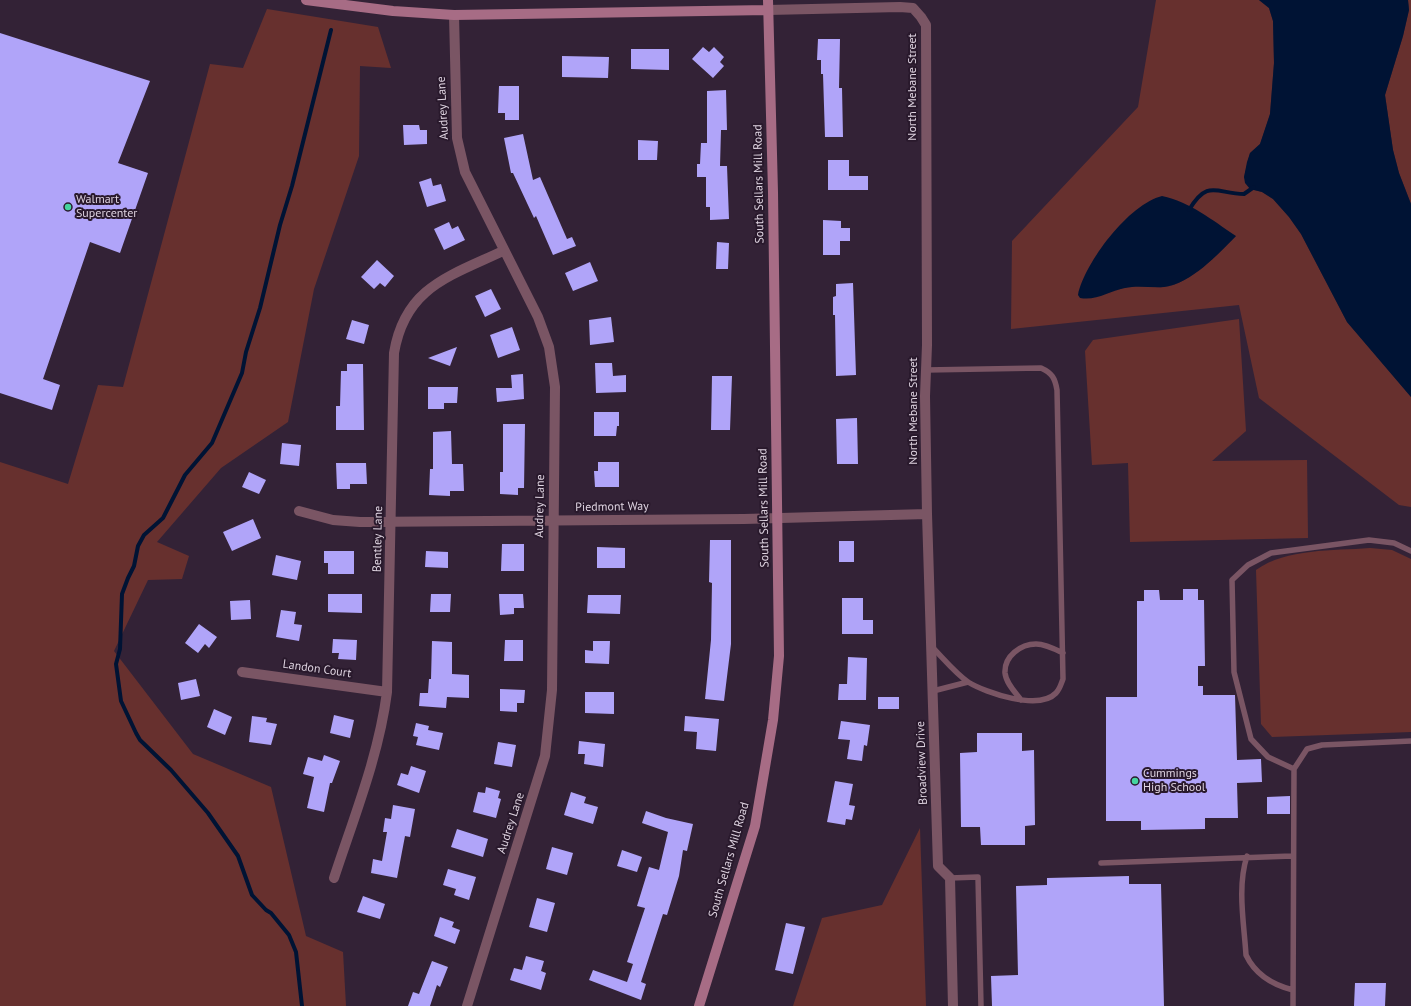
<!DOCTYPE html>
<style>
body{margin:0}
canvas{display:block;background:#332236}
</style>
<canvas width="1411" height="1006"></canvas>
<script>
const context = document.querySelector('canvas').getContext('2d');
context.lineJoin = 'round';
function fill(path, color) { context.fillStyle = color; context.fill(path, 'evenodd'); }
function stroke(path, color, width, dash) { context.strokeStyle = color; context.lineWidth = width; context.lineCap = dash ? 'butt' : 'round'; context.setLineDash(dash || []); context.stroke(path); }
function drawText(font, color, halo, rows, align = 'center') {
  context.font = font + ' "PT Sans",sans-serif'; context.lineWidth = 4; context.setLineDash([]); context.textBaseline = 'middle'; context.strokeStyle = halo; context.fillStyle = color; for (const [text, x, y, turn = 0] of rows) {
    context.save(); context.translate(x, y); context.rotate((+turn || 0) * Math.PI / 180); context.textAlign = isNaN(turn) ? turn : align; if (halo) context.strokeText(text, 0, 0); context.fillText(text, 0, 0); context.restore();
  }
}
fill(new Path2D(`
 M 1156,0 L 1259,0 L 1269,8 L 1273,21 L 1274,63 L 1270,114 L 1260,144 L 1250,153 L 1244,177 L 1250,189 L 1262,192 L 1273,199 L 1289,217 L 1301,234 L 1347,322 L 1411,397 L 1411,507 L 1399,505 L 1259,398 L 1239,305 L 1011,329 L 1012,241 L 1138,107 ZM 1236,236 C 1219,253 1189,285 1164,287 C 1153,288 1143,284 1133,286 C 1122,287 1113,292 1104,296 Z
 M 1408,0 L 1411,0 L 1411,204 L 1399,173 L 1393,150 L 1385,95 L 1403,36 L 1409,10 Z
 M 267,9 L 378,27 L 391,68 L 360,66 L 359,156 L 314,289 L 288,422 L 221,468 L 157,542 L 189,556 L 182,579 L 148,580 L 114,651 L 193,754 L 271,787 L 306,936 L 343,952 L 346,1006 L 0,1006 L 0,462 L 68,484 L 98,385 L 123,387 L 210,64 L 243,68 Z
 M 1239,319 L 1246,431 L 1212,461 L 1307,460 L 1308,538 L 1130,542 L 1128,463 L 1092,465 L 1085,351 L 1093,340 Z
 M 1370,548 L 1392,550 L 1411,559 L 1411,732 L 1272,737 L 1261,724 L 1256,570 C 1287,548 1333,551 1370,548 Z
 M 920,828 L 926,1006 L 793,1006 L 822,918 L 882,905 Z`), '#67302e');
fill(new Path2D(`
 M 1259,0 L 1408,0 L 1409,10 L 1403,36 L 1385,95 L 1393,150 L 1399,173 L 1411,204 L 1411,397 L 1347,322 L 1301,234 L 1289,217 L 1273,199 L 1262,192 L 1250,189 L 1245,183 L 1244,177 L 1247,162 L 1250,153 L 1260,144 L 1270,114 L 1274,63 L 1273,21 L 1269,8 Z
 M 1162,196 C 1190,202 1212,220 1236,236 C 1217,255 1192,283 1164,287 C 1151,288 1138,285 1125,288 C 1109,291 1097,301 1080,298 L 1078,295 C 1085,262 1129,204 1162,196 Z`), '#001334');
stroke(new Path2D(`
 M 1189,210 C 1208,178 1217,194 1244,194 L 1254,187
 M 302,1006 L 296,952 L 289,935 L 271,913 L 266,910 L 252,895 L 238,856 L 208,813 L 171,770 L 140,740 L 136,733 L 121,701 L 116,664 L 120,649 L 122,594 L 128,578 L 134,566 L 138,546 L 144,535 L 163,518 L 185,475 L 212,443 L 242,373 L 246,352 L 260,308 L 280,225 L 292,186 L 331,30`), '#001334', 4);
fill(new Path2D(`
 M 0,33 L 150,81 L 118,163 L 148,173 L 120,253 L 90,242 L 43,379 L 60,385 L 52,410 L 0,393 Z
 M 818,39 L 840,39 L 839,88 L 842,88 L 843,137 L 825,137 L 823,74 L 821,74 L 821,60 L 817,60 Z
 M 703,47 L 709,52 L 714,47 L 724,57 L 720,62 L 724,66 L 713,78 L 692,59 Z
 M 631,49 L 669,49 L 669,70 L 631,69 Z
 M 562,56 L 609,57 L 608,78 L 562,77 Z
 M 499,86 L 519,86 L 519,120 L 505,120 L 505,113 L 498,113 Z
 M 726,90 L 727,130 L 721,130 L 720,166 L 727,166 L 729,219 L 710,220 L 710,207 L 706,207 L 706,177 L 697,177 L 697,164 L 700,164 L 701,143 L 707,143 L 707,91 Z
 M 403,125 L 419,125 L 420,130 L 427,130 L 427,144 L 404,145 Z
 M 523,134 L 533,180 L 540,177 L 567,239 L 572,237 L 576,246 L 553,255 L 536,216 L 534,218 L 513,173 L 511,173 L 504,138 Z
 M 638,140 L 658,141 L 657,160 L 638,160 Z
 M 828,160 L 849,160 L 849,176 L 868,176 L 868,190 L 828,190 Z
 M 431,178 L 433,186 L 441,184 L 446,201 L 427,207 L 419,182 Z
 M 823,220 L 841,221 L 841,228 L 850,228 L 850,241 L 840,241 L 840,255 L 823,255 Z
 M 449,222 L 452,229 L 458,226 L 465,240 L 444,250 L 434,229 Z
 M 717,242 L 729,243 L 728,269 L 716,269 Z
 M 377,260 L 394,276 L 385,287 L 380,283 L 374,289 L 361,277 Z
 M 590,262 L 598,281 L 573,291 L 565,273 Z
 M 853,283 L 856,375 L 836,376 L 835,315 L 833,315 L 833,297 L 836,296 L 836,284 Z
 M 491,289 L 501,309 L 485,317 L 475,296 Z
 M 611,317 L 614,342 L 590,345 L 589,320 Z
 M 352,320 L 369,325 L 364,344 L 346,339 Z
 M 512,327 L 520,350 L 498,358 L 490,335 Z
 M 457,347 L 450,366 L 428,358 Z
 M 595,363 L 612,363 L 613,376 L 626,375 L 626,392 L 596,393 Z
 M 347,364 L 363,364 L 364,430 L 336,430 L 336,406 L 340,406 L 341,371 L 347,371 Z
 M 523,374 L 524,399 L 497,402 L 496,388 L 512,388 L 511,375 Z
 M 712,376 L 732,376 L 730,430 L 711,430 Z
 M 428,387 L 458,387 L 457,403 L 444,403 L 444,409 L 428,409 Z
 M 594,412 L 619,412 L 619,426 L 617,426 L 616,436 L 594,436 Z
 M 857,418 L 858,464 L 837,464 L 836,419 Z
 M 503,424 L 525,424 L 524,488 L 518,488 L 518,495 L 500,494 L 500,472 L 503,472 Z
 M 451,431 L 452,464 L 463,464 L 464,491 L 450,491 L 450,496 L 429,495 L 430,469 L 433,469 L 433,432 Z
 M 282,443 L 301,445 L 299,466 L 280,464 Z
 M 598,462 L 619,462 L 619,487 L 595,487 L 594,471 L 598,471 Z
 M 336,463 L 366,463 L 367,484 L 350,484 L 350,489 L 337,489 Z
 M 249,472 L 266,480 L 259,494 L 242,487 Z
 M 253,519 L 261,538 L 232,551 L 223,532 Z
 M 710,540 L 731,540 L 731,644 L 724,701 L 705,699 L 711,640 L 712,583 L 709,582 Z
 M 839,541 L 854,541 L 854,562 L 839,562 Z
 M 502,544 L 524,544 L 524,571 L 501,571 Z
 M 597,547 L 625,548 L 625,568 L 597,568 Z
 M 324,551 L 354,551 L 354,574 L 328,574 L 328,563 L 324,563 Z
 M 426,551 L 448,552 L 448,568 L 425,567 Z
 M 276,555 L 301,561 L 297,580 L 272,575 Z
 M 1183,589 L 1198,589 L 1198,600 L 1204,600 L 1205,666 L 1198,666 L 1198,686 L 1203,686 L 1203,695 L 1235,695 L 1237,760 L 1261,759 L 1262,782 L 1237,783 L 1238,818 L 1205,818 L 1205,829 L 1141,830 L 1141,821 L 1106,821 L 1106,697 L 1137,697 L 1137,601 L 1144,601 L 1144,590 L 1159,590 L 1160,600 L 1183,600 Z
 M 328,594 L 362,594 L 362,613 L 328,612 Z
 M 431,594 L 451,594 L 450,612 L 430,612 Z
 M 499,594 L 523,594 L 524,608 L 514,608 L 514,614 L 500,615 Z
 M 588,595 L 621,595 L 620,614 L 587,613 Z
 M 842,598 L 863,598 L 863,620 L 873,620 L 873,634 L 842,634 Z
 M 250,600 L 251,619 L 231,620 L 230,601 Z
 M 281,610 L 296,612 L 294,624 L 302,625 L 299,641 L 276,637 Z
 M 199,624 L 217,637 L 209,648 L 205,644 L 198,653 L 185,643 Z
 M 333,639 L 357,640 L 356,660 L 338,659 L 339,653 L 332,653 Z
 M 505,640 L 523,640 L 523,661 L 504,661 Z
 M 432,641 L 452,642 L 452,674 L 469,675 L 469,698 L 447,697 L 446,708 L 419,706 L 420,693 L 428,693 L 429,679 L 431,679 Z
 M 593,641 L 610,641 L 609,664 L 585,663 L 585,650 L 593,651 Z
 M 848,657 L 867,658 L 866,700 L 838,700 L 839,684 L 847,684 Z
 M 196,679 L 200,696 L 181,700 L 178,683 Z
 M 500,689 L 525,690 L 524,703 L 517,703 L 517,712 L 500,711 Z
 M 585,692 L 614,692 L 614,714 L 585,713 Z
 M 878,697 L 899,697 L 899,709 L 878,709 Z
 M 214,709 L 232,717 L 225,735 L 207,727 Z
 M 334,715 L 354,720 L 350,738 L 330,733 Z
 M 252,716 L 267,718 L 266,722 L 277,724 L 271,745 L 249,742 Z
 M 685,716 L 719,719 L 716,751 L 696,749 L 697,732 L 684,731 Z
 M 841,721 L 870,725 L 867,746 L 864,745 L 862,761 L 847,759 L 850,740 L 838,739 Z
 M 416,723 L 429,726 L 428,730 L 443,733 L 439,750 L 416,745 L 418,737 L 413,736 Z
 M 977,733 L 1022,733 L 1022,751 L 1034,750 L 1035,825 L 1025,826 L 1025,845 L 981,845 L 980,827 L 961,827 L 960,753 L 977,752 Z
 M 579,741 L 605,744 L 603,767 L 584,764 L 585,754 L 578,754 Z
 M 498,742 L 516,745 L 512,767 L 494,764 Z
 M 324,755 L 340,761 L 332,783 L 330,783 L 324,812 L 307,808 L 314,777 L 303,774 L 308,757 L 322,761 Z
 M 411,766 L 426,771 L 419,793 L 397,785 L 401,773 L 408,775 Z
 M 835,781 L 853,784 L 849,805 L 855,806 L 852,820 L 846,819 L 845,825 L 827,822 Z
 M 486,787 L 500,791 L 498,798 L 501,799 L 496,818 L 473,812 L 478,792 L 485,793 Z
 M 571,792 L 586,797 L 584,803 L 598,807 L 593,824 L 564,815 Z
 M 1290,796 L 1290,814 L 1267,814 L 1267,797 Z
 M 393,805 L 415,809 L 410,837 L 405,836 L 397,878 L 371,873 L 373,859 L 382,861 L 387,832 L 383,832 L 385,818 L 391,819 Z
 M 646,811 L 666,818 L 693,824 L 687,851 L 683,850 L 679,876 L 667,915 L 663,914 L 641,982 L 646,984 L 641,1000 L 589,980 L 593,970 L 627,982 L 633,964 L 627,962 L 645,908 L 637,906 L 649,867 L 659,870 L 668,832 L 642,823 Z
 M 457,829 L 488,839 L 483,857 L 451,847 Z
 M 552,847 L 573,853 L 567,875 L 546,869 Z
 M 622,850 L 642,857 L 637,872 L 617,866 Z
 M 448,869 L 476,877 L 469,900 L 454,895 L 456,889 L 443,885 Z
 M 1129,876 L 1129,884 L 1161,884 L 1164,1006 L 992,1006 L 991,976 L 1018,975 L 1016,886 L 1047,885 L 1047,878 Z
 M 363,896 L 385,904 L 380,919 L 357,912 Z
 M 537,898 L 555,903 L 547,932 L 529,927 Z
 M 440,917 L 454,922 L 452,927 L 460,930 L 455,944 L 434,936 Z
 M 786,923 L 805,927 L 793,974 L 775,970 Z
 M 526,956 L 544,961 L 541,971 L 546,973 L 541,990 L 510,980 L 514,968 L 522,970 Z
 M 432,961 L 448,967 L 440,987 L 437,985 L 430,1006 L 408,1006 L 413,992 L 419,994 Z
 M 1355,983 L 1386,983 L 1385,1006 L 1354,1006 Z`), '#b0a4f9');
stroke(new Path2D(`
 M 926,370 L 1041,368 C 1052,373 1055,378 1057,390 L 1063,679 C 1061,684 1060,689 1056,693 C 1039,711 986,693 968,682 C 955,673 943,658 932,647
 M 933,691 L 968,682
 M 1021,700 C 1015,692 1006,683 1005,673 C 1004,656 1021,644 1036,644 C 1045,644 1055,649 1063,653
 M 1294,769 L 1268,757 L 1251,739 L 1234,672 L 1232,580 L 1248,565 L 1271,553 L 1369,540 L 1394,543 L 1411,551
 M 1247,856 C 1237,887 1244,923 1246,955 C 1255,974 1273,985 1293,990
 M 1101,863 L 1292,856
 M 950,878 L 978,877 L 981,1006
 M 1293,1006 L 1294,769 L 1307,749 L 1322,745 L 1411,741`), '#7a5564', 5.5);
stroke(new Path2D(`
 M 768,10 L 900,7 L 913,8 L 921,17 L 926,25 L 927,345 L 925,396 L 927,514 L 938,866 L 950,878 L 953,1006
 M 454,15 L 457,138 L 465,172 L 538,317 L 549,347 L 555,387 L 552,690 L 545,756 L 467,1006
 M 299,511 L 333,520 L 360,522 L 744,519 L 927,514
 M 242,672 L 387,692
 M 334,878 C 354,817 379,755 387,692 L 394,353 C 405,287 450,276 503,251`), '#7a5564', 10);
stroke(new Path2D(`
 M 306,0 L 393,11 L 454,15 L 768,10
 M 699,1006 L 755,826 L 773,720 L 779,656 L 773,192 L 768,0`), '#a76c85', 10);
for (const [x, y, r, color] of [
 [68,207,4,"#45d49f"],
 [1135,781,4,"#45d49f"]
]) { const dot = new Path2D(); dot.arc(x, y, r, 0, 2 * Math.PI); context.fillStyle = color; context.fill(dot); stroke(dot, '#29192c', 1.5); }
drawText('12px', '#dfd4e1', '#29192c', [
 ["North Mebane Street",913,87,-90],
 ["Audrey Lane",443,108,-93],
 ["South Sellars Mill Road",759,184,-91],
 ["North Mebane Street",914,411,-90],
 ["Audrey Lane",540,506,-89],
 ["Piedmont Way",612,507,-1],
 ["South Sellars Mill Road",764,508,-91],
 ["Bentley Lane",378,539,-89],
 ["Landon Court",317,669,8],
 ["Broadview Drive",922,763,-92],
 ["Audrey Lane",511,823,-72],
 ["South Sellars Mill Road",729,860,-74]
]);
drawText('12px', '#dfd4e1', '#29192c', [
 ["Walmart",76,200],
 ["Supercenter",76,214],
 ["Cummings",1143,774],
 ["High School",1143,788]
], 'left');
</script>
